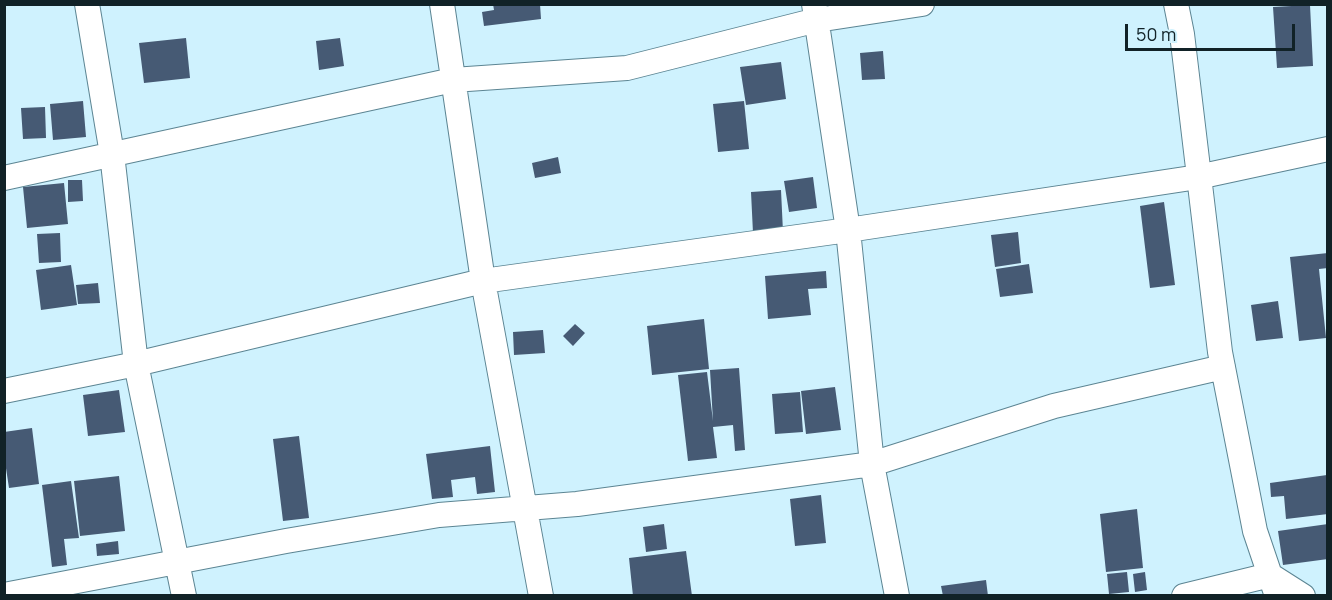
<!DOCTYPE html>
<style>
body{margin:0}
#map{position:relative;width:1332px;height:600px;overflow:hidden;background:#cff2fe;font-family:Manrope,sans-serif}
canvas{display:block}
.frame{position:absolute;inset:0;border:6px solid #112227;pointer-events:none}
.scale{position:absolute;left:1125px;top:24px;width:170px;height:27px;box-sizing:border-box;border:3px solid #112227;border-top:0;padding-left:8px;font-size:18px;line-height:21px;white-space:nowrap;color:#112227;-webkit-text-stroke:4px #cff2fe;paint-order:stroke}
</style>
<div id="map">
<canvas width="1332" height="600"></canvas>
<div class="frame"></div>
<div class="scale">50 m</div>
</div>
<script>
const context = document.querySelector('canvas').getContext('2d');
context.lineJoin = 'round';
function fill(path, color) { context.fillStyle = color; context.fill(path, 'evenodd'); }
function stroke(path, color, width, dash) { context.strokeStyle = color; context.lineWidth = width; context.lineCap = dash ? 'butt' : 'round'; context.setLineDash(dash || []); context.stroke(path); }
fill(new Path2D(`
 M 493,4 L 540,4 L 541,19 L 484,26 L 482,12 L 494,10 Z
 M 1310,5 L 1313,66 L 1277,68 L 1273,7 Z
 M 186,38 L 190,78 L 144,83 L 139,43 Z
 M 340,38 L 344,66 L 319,70 L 316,41 Z
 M 883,51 L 885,79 L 862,80 L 860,53 Z
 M 781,62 L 786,99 L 746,105 L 740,67 Z
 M 83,101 L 86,137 L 53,140 L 50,104 Z
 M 744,101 L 749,149 L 718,152 L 713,104 Z
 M 45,107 L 46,138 L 23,139 L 21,108 Z
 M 558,157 L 561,173 L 535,178 L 532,163 Z
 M 813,177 L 817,208 L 789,212 L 784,181 Z
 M 68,180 L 82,180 L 83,201 L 68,202 Z
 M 64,183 L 68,224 L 27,228 L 23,187 Z
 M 781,190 L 783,232 L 753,233 L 751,192 Z
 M 1164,202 L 1175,285 L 1150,288 L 1140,206 Z
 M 1018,232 L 1021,263 L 995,267 L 991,235 Z
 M 60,233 L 61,262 L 39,263 L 37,234 Z
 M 1328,253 L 1328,268 L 1319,269 L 1326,338 L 1299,341 L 1290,257 Z
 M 1029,264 L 1033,293 L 1000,297 L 996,269 Z
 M 71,265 L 77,305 L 41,310 L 36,270 Z
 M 826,271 L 827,288 L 808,289 L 811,315 L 768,319 L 765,276 Z
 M 98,283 L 100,303 L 78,304 L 76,285 Z
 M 1278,301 L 1283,338 L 1256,341 L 1251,305 Z
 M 704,319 L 709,369 L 652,375 L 647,326 Z
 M 575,324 L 585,333 L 573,346 L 563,336 Z
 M 543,330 L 545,353 L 514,355 L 513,332 Z
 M 739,368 L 745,450 L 735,451 L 733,425 L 713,427 L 717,458 L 688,461 L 678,375 L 707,372 L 713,421 L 710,370 Z
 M 835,387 L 841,430 L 806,434 L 801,391 Z
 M 119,390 L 125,432 L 88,436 L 83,395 Z
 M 800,392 L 803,432 L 775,434 L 772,394 Z
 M 32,428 L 39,484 L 9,488 L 4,455 L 4,432 Z
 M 299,436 L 309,518 L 283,521 L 273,439 Z
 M 490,446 L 495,492 L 477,494 L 475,477 L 451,480 L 453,497 L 432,499 L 426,454 Z
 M 1327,475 L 1328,514 L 1286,519 L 1284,496 L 1271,497 L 1270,483 Z
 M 119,476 L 125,531 L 80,536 L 74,481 Z
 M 71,481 L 79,538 L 64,539 L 67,565 L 52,567 L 42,485 Z
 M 821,495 L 826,543 L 795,546 L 790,499 Z
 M 1137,509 L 1143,568 L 1106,572 L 1100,514 Z
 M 664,524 L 667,549 L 646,552 L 643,527 Z
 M 1328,524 L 1328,559 L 1283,565 L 1278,531 Z
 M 118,541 L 119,554 L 97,556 L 96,544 Z
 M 686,551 L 692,596 L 633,596 L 629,558 Z
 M 1127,572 L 1129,592 L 1109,594 L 1107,574 Z
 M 1145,572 L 1147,590 L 1135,592 L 1133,574 Z
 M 986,580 L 988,596 L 943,596 L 941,586 Z`), '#465a74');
const minor = new Path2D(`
 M 87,4 L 112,154 L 136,364 L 184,596
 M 442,4 L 483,281 L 541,596
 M 814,4 L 848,230 L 872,464 L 897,596
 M 1176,4 L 1182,34 L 1220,352 L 1255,531 L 1277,596
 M 4,178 L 453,80 L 627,68 L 817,20 L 922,4
 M 4,391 L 136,364 L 483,281 L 848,230 L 1198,177 L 1328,149
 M 4,595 L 286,541 L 439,515 L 577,504 L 872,464 L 1054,406 L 1223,367
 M 1184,596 L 1270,575 L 1303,596`);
stroke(minor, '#5c8593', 26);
stroke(minor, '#fff', 24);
</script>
